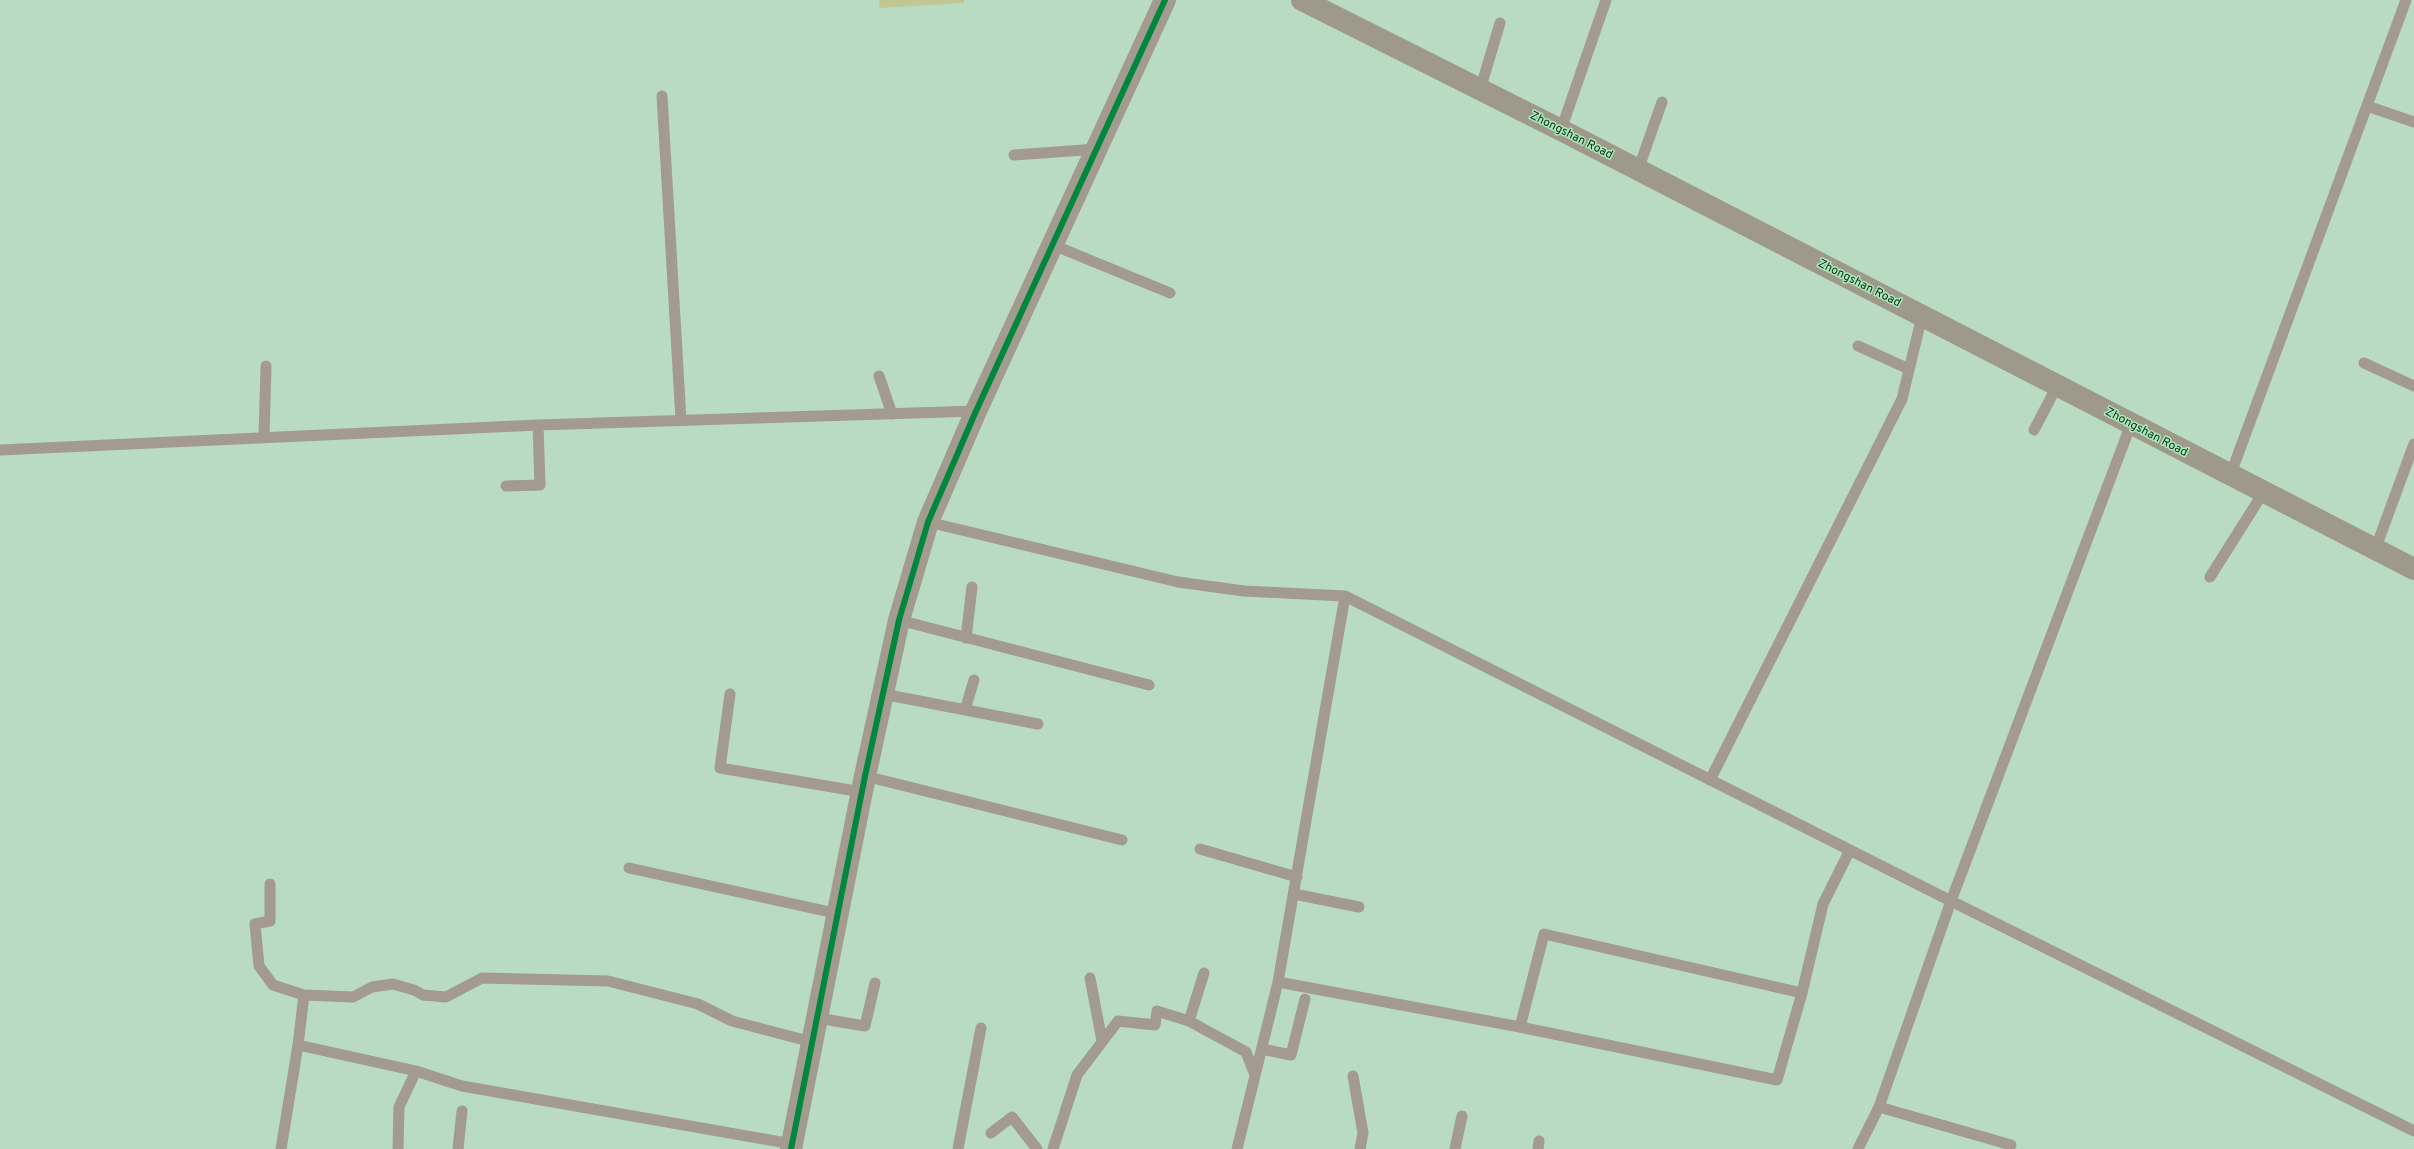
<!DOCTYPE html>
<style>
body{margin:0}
canvas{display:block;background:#b8dbc1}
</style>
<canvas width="2414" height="1149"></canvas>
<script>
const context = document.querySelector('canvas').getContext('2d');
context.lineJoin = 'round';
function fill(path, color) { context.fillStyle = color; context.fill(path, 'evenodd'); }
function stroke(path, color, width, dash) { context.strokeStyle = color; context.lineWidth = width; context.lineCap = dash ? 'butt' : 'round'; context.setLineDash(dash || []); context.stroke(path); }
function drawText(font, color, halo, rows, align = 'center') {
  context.font = font + ' Overpass,sans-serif'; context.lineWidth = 3; context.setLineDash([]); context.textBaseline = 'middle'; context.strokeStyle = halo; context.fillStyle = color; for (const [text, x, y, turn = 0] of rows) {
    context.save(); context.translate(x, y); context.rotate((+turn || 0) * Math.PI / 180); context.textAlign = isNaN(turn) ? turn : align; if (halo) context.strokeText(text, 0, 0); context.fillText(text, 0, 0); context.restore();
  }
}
fill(new Path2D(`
 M 879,0 L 964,0 L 964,3 L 879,8 Z`), '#c2c693');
stroke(new Path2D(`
 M 1480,90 L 1500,23
 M 662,96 L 681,420
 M 2367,106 L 2414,122
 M 1561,130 L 1606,0
 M 1014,155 L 1098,149
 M 1638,170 L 1662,102
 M 1053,245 L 1170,293
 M 1858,346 L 1909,369
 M 2364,363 L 2414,386
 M 879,376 L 892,414
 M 2131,424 L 1951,901 L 2414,1131
 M 2034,430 L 2057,386
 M 264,436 L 266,366
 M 0,450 L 538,425 L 976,411
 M 2230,476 L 2406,0
 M 506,486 L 540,485 L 538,425
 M 928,522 L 1178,582 L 1244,591 L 1345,596 L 1951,901 L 1879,1107 L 1858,1149
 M 2375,550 L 2414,444
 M 2210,577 L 2263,493
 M 899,620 L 1149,685
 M 966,638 L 972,587
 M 730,694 L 720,768 L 862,792
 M 883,694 L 1038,724
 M 965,710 L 974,680
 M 865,776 L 1122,840
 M 1710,780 L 1902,399 L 1922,316
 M 1200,849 L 1297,877
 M 629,868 L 839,914
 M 270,884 L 270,921 L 255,924 L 259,966 L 273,985 L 304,995
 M 1294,894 L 1359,907
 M 1090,978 L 1102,1041
 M 1278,982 L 1520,1027 L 1777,1080 L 1802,993 L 1823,904 L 1850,850
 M 817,1018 L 865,1026 L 875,983
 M 1189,1021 L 1204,973
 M 1520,1027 L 1544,934 L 1802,993
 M 298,1045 L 416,1071 L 462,1086 L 792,1144
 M 1262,1049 L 1291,1055 L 1305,999
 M 1353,1076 L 1363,1133 L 1360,1149
 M 1879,1107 L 2011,1145
 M 991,1133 L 1012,1117 L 1037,1149
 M 281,1149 L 298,1045 L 304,995 L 353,997 L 372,987 L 393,984 L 414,990 L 423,995 L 446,997 L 482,978 L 608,981 L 698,1004 L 732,1021 L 812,1042
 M 398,1149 L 399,1107 L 416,1071
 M 458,1149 L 462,1111
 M 958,1149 L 981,1028
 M 1053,1149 L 1077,1075 L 1118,1021 L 1155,1025 L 1157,1011 L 1189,1021 L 1246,1052 L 1255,1075
 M 1237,1149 L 1278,982 L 1345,596
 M 1455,1149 L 1462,1116
 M 1538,1149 L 1539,1141`), '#a39a90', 11);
stroke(new Path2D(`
 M 791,1149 L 865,776 L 899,620 L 928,522 L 976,411 L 1165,0`), '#a39a90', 22);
stroke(new Path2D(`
 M 1302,0 L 1561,130 L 2414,569`), '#9e998a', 22);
stroke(new Path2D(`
 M 791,1149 L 865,776 L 899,620 L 928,522 L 976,411 L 1165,0`), '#00873e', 6);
drawText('12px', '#132d1b', '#a9eabb', [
 ["Zhongshan Road",1571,136,27],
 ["Zhongshan Road",1859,284,27],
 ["Zhongshan Road",2146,433,28]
]);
</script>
